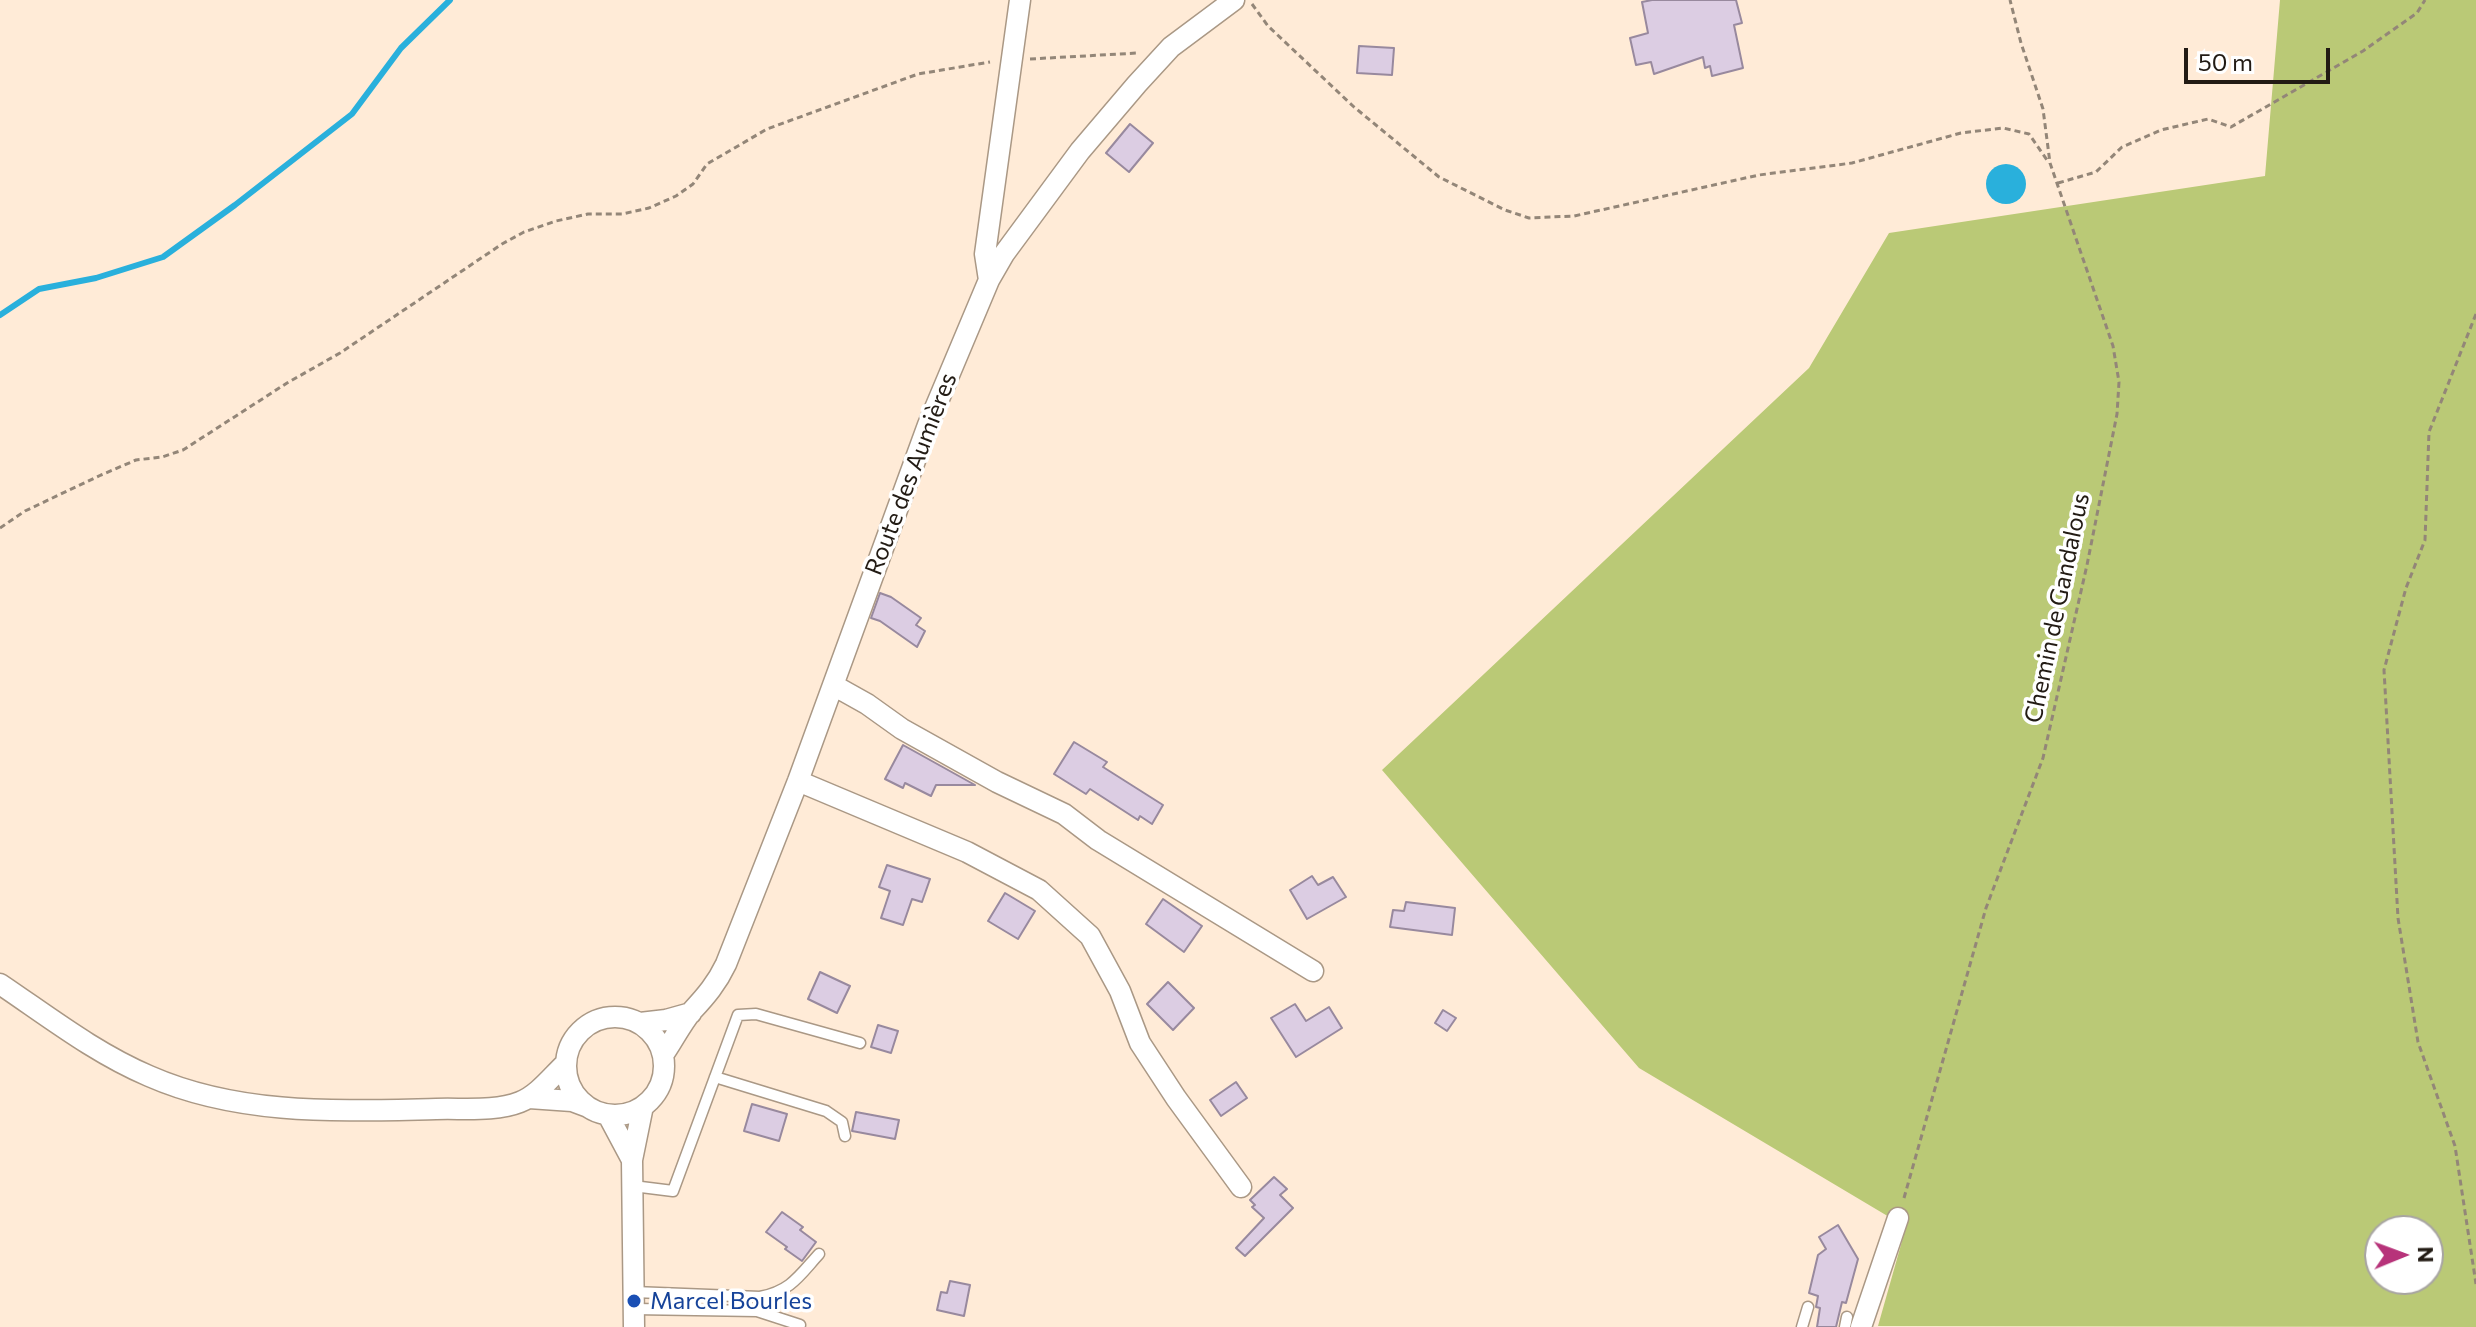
<!DOCTYPE html>
<meta charset="utf-8">
<style>
body{margin:0}
#map{position:relative;width:2476px;height:1327px;overflow:hidden;background:#ffebd7;font-family:Commissioner,sans-serif}
canvas{display:block}
.north{position:absolute;left:2364px;top:1215px;width:80px;height:80px;box-sizing:border-box;background:#fff;border:2px solid #a7a4a1;border-radius:50%;rotate:89deg;font-size:22px;font-weight:700;line-height:32px;text-align:center;color:#221b14}
.north::after{content:'';display:block;margin:auto;width:28px;height:36px;background:#b7337a;clip-path:polygon(50% 0,100% 100%,50% 72%,0 100%)}
.scale{position:absolute;left:2184px;top:48px;width:146px;height:36px;box-sizing:border-box;border:4px solid #221b14;border-top:0;padding-left:10px;font-size:24px;line-height:28px;white-space:nowrap;color:#221b14;-webkit-text-stroke:6px #fff;paint-order:stroke}
</style>
<div id="map">
<canvas width="2476" height="1327"></canvas>
<div class="north">N</div>
<div class="scale">50 m</div>
</div>
<script>
const context = document.querySelector('canvas').getContext('2d');
context.lineJoin = 'round';
function fill(path, color) { context.fillStyle = color; context.fill(path, 'evenodd'); }
function stroke(path, color, width, dash) { context.strokeStyle = color; context.lineWidth = width; context.lineCap = dash ? 'butt' : 'round'; context.setLineDash(dash || []); context.stroke(path); }
function drawText(font, color, halo, rows, align = 'center') {
  context.font = font + ' Commissioner,sans-serif'; context.lineWidth = 7; context.setLineDash([]); context.textBaseline = 'middle'; context.strokeStyle = halo; context.fillStyle = color; for (const [text, x, y, turn = 0] of rows) {
    context.save(); context.translate(x, y); context.rotate((+turn || 0) * Math.PI / 180); context.textAlign = isNaN(turn) ? turn : align; if (halo) context.strokeText(text, 0, 0); context.fillText(text, 0, 0); context.restore();
  }
}
fill(new Path2D(`
 M 2280,0 L 2476,0 L 2476,1327 L 1878,1326 L 1906,1227 L 1639,1068 L 1382,770 L 1809,368 L 1889,233 L 2265,176 ZM 2380,1231 L 2428,1231 L 2428,1279 L 2380,1279 Z`), '#bac976');
fill(new Path2D(`
 M1986 184a20 20 0 1 1 40 0a20 20 0 1 1-40 0Z`), '#29b0dc');
stroke(new Path2D(`
 M 0,315 L 39,289 L 96,278 L 163,257 L 235,205 L 352,114 L 401,48 L 450,0`), '#29b0dc', 6);
const building = new Path2D(`
 M 1652,0 L 1736,0 L 1742,23 L 1734,25 L 1743,68 L 1712,76 L 1710,66 L 1705,68 L 1703,57 L 1654,74 L 1651,62 L 1636,65 L 1630,38 L 1648,33 L 1642,2 Z
 M 1359,46 L 1394,48 L 1392,75 L 1357,73 Z
 M 1130,124 L 1153,143 L 1129,172 L 1106,153 Z
 M 880,593 L 891,597 L 921,618 L 916,625 L 925,631 L 917,647 L 880,621 L 871,618 Z
 M 1074,742 L 1107,762 L 1103,767 L 1163,805 L 1152,824 L 1140,816 L 1138,820 L 1090,789 L 1086,794 L 1054,774 Z
 M 903,745 L 975,785 L 936,785 L 931,796 L 905,783 L 903,788 L 885,779 Z
 M 887,865 L 930,879 L 922,902 L 912,899 L 903,925 L 881,918 L 890,891 L 879,887 Z
 M 1312,876 L 1318,885 L 1333,877 L 1346,897 L 1307,919 L 1290,890 Z
 M 1005,893 L 1035,911 L 1018,939 L 988,921 Z
 M 1163,899 L 1202,926 L 1184,952 L 1146,924 Z
 M 1406,902 L 1455,908 L 1452,935 L 1390,927 L 1393,910 L 1404,911 Z
 M 820,972 L 850,986 L 837,1013 L 808,999 Z
 M 1168,982 L 1194,1008 L 1173,1030 L 1147,1004 Z
 M 1295,1004 L 1306,1021 L 1329,1007 L 1342,1028 L 1296,1057 L 1271,1018 Z
 M 1443,1010 L 1456,1018 L 1447,1031 L 1435,1023 Z
 M 878,1025 L 898,1031 L 891,1053 L 871,1047 Z
 M 1236,1082 L 1247,1098 L 1221,1116 L 1210,1100 Z
 M 752,1104 L 787,1114 L 779,1141 L 744,1131 Z
 M 856,1112 L 899,1120 L 895,1139 L 852,1131 Z
 M 1274,1177 L 1287,1189 L 1280,1195 L 1293,1208 L 1245,1256 L 1236,1248 L 1264,1218 L 1252,1207 L 1255,1205 L 1250,1200 Z
 M 782,1212 L 803,1227 L 800,1230 L 816,1242 L 802,1261 L 785,1249 L 787,1247 L 766,1232 Z
 M 1838,1225 L 1858,1259 L 1846,1303 L 1842,1302 L 1836,1327 L 1817,1327 L 1820,1308 L 1816,1307 L 1818,1296 L 1809,1293 L 1818,1255 L 1826,1249 L 1819,1237 Z
 M 950,1281 L 970,1285 L 964,1316 L 937,1310 L 941,1292 L 947,1293 Z`);
fill(building, '#dccde3');
stroke(building, '#98899e', 2);
const lane = new Path2D(`
 M 715,1077 L 826,1111 L 842,1122 L 845,1136
 M 633,1186 L 673,1191 L 738,1015 L 756,1014 L 860,1043
 M 634,1292 L 760,1297 C 791,1291 799,1276 819,1254
 M 634,1309 L 757,1311 L 800,1325
 M 1802,1327 L 1808,1307
 M 1845,1327 L 1847,1317`);
const street = new Path2D(`
 M 989,280 L 985,254 L 1020,0
 M 833,685 L 867,704 L 902,729 L 997,782 L 1064,814 L 1098,840 L 1313,971
 M 798,781 L 967,852 L 1039,890 L 1090,936 L 1120,991 L 1140,1043 L 1176,1098 L 1241,1187
 M 0,984 C 49,1017 95,1053 149,1076 C 240,1116 339,1111 436,1109 C 463,1108 495,1112 520,1102 C 538,1095 552,1076 566,1063
 M566 1066a49 49 0 1 1 98 0a49 49 0 1 1-98 0Z
 M 640,1023 L 666,1020 L 691,1013
 M 663,1055 C 673,1041 681,1024 692,1011 C 706,996 717,983 726,964 L 798,781 L 928,425 L 989,280 L 1004,254 L 1080,151 L 1137,84 L 1171,47 L 1234,0
 M 529,1098 L 572,1101 L 588,1107
 M 608,1115 L 632,1160
 M 634,1327 L 632,1160 L 643,1106
 M 1861,1327 L 1898,1218`);
stroke(lane, '#aa9885', 13);
stroke(street, '#aa9885', 23);
stroke(new Path2D(`
 M 1252,4 L 1268,26 L 1354,107 L 1439,177 L 1505,210 L 1529,218 L 1574,216 L 1759,175 L 1852,163 L 1961,133 L 2003,128 L 2029,134 L 2047,160
 M 1030,59 L 1138,53
 M 2058,183 L 2096,172 L 2122,147 L 2161,130 L 2208,119 L 2231,127 L 2363,51 L 2417,13 L 2425,0
 M 2476,314 L 2429,432 L 2425,540 L 2406,588 L 2384,670 L 2398,918 L 2418,1042 L 2455,1146 L 2476,1284
 M 0,528 L 25,511 L 101,475 L 136,460 L 162,457 L 183,450 L 287,383 L 340,353 L 502,244 L 524,232 L 556,221 L 588,214 L 622,214 L 649,208 L 676,196 L 693,184 L 707,164 L 767,129 L 918,74 L 990,62
 M 1904,1198 L 1986,908 L 2043,758 L 2087,565 L 2117,414 L 2119,382 L 2113,346 L 2050,163 L 2043,109 L 2021,43 L 2010,0`), '#938678', 3, [6, 4]);
stroke(lane, '#fff', 10);
stroke(street, '#fff', 20);
for (const [x, y, r, color] of [
 [634,1301,8,"#1a4fb4"]
]) { const dot = new Path2D(); dot.arc(x, y, r, 0, 2 * Math.PI); context.fillStyle = color; context.fill(dot); stroke(dot, '#fff', 3); }
drawText('24px', '#221b14', '#fff', [
 ["Route des Aumières",911,474,-69],
 ["Chemin de Gandalous",2057,608,-78]
]);
drawText('24px', '#164399', '#fff', [
 ["Marcel Bourles",650,1301]
], 'left');
</script>
